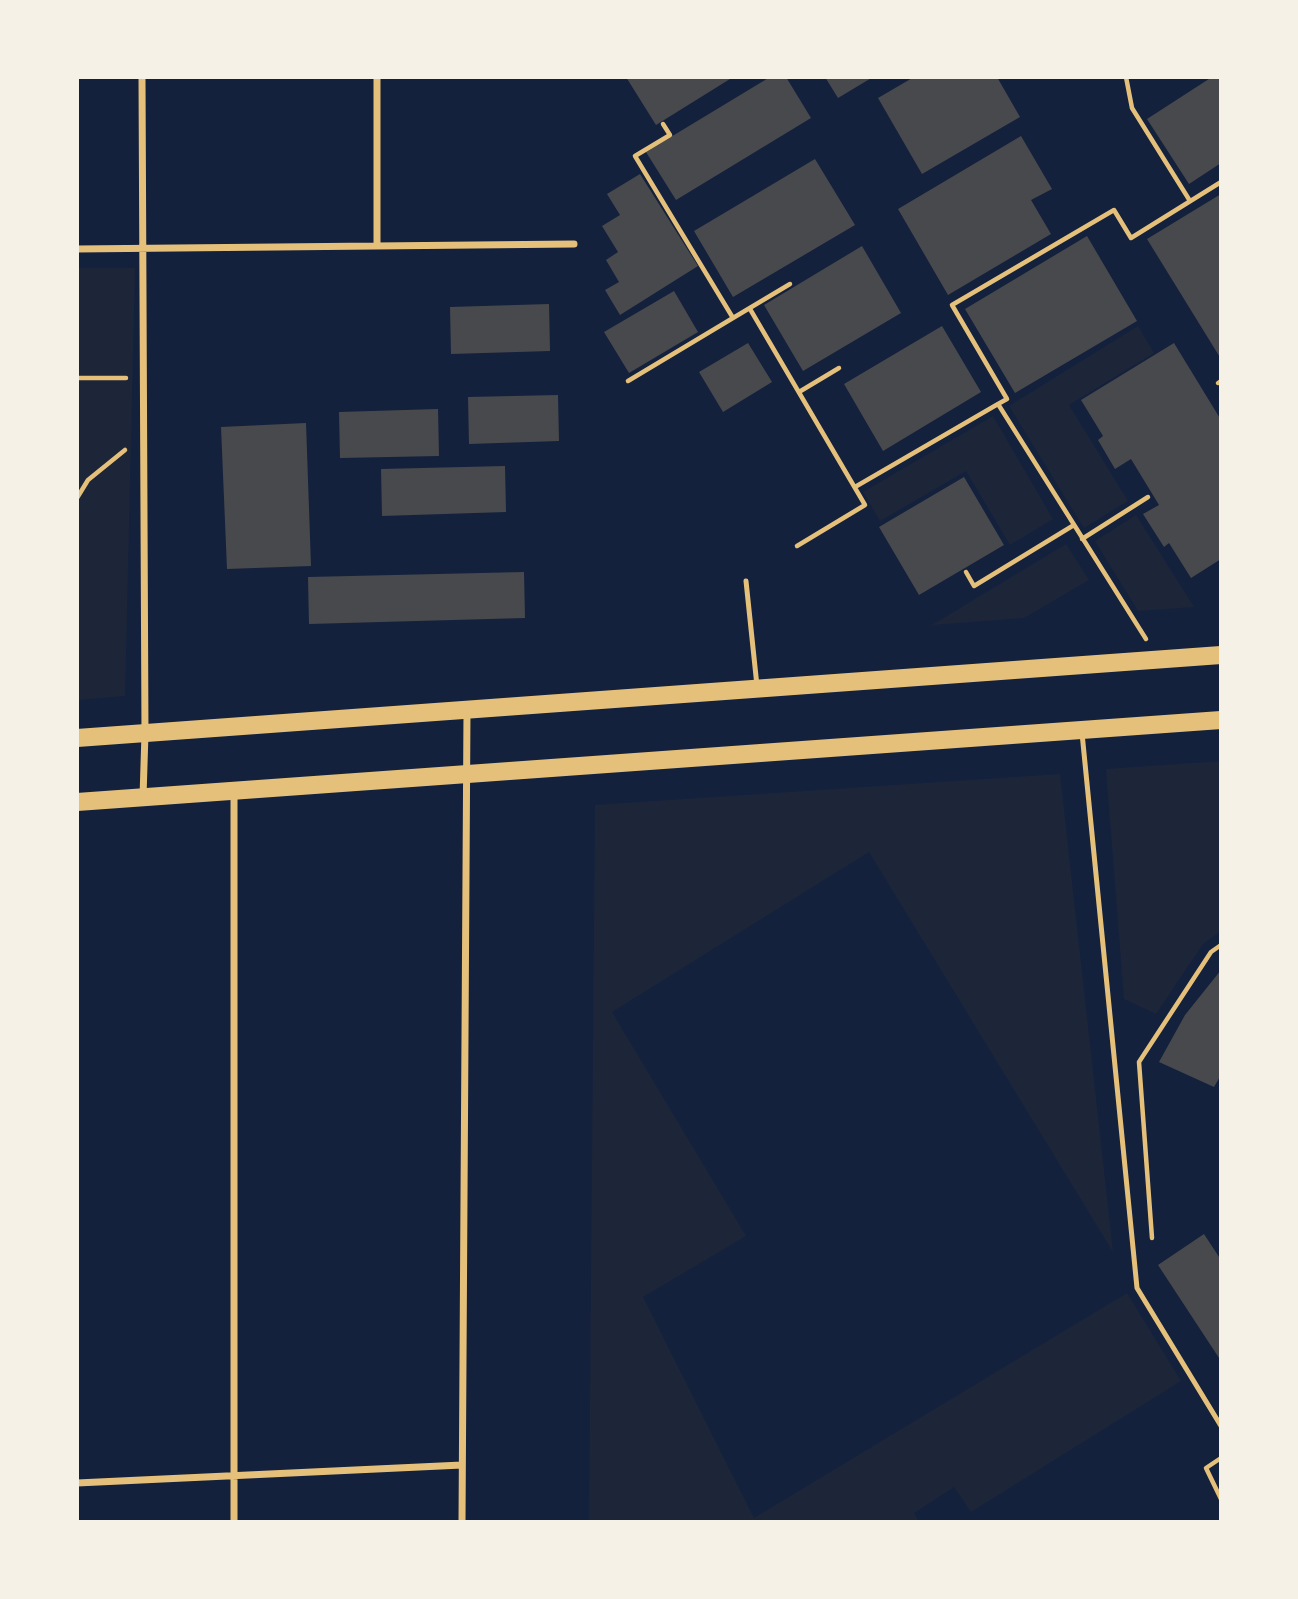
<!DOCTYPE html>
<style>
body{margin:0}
#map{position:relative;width:1298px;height:1599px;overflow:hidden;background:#14213d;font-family:"Roboto Condensed",sans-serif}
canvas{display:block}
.frame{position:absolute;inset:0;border:79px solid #f6f1e7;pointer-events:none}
</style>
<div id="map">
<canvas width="1298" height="1599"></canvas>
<div class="frame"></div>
</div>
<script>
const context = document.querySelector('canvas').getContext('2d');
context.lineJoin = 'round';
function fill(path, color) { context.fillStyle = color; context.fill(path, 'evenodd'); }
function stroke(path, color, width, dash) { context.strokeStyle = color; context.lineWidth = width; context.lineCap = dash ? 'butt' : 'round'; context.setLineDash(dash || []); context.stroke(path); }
fill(new Path2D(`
 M 77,268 L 135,268 L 125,696 L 77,700 Z
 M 1138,326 L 1154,353 L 1069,405 L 1128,501 L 1084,528 L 1009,406 Z
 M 993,416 L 1053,519 L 1010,545 L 966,471 L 880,521 L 863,492 Z
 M 1136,515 L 1194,607 L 1138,611 L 1095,541 Z
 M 1066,544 L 1089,580 L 1024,618 L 932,625 Z
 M 1221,761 L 1221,931 L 1203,944 L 1156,1014 L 1124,999 L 1106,769 Z
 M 1060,774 L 1113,1252 L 869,852 L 612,1012 L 746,1236 L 643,1297 L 754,1518 L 1127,1293 L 1181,1381 L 971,1512 L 954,1487 L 914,1513 L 919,1522 L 589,1522 L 595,805 Z`), '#1d2539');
fill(new Path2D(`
 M 626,77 L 729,77 L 730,79 L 656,125 Z
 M 770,77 L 786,77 L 811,118 L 676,200 L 646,152 Z
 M 825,77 L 873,77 L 838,98 Z
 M 914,77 L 997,77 L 1020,117 L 922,174 L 878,98 Z
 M 1212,77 L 1221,77 L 1221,163 L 1189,184 L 1147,119 Z
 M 1021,136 L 1052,189 L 1031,200 L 1051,234 L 948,295 L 898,209 Z
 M 815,159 L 855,225 L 733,297 L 694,231 Z
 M 640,174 L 698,266 L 620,315 L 605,290 L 619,282 L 606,260 L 618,252 L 602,226 L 620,215 L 607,194 Z
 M 1221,194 L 1221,359 L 1147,239 Z
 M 1087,236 L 1137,321 L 1015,393 L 965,309 Z
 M 862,246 L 901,313 L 803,371 L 764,305 Z
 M 674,291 L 698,332 L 629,373 L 604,332 Z
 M 549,304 L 550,351 L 451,354 L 450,307 Z
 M 942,326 L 981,392 L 883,451 L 844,384 Z
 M 748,343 L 772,382 L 723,412 L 699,372 Z
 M 1174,343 L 1221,420 L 1221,559 L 1191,578 L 1169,543 L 1164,547 L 1143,514 L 1159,505 L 1131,459 L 1115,469 L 1098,440 L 1103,436 L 1081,400 Z
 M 558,395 L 559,441 L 469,444 L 468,397 Z
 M 438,409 L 439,456 L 340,458 L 339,412 Z
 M 306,423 L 311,566 L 227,569 L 221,427 Z
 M 505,466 L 506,512 L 382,516 L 381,469 Z
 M 964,477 L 1004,545 L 919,595 L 879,527 Z
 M 524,572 L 525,618 L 309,624 L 308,577 Z
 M 1221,970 L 1221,1075 L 1214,1087 L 1159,1062 L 1185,1015 Z
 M 1204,1234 L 1221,1260 L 1221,1361 L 1158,1265 Z`), '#48494c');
stroke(new Path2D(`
 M 1126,77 L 1132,108 L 1190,201
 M 663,124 L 670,135 L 635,156 L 733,318 L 790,284
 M 750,309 L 865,505 L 797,546
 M 77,378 L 126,378
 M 628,381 L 733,318
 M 1218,383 L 1221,381
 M 799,392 L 839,368
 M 998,404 L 1007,399 L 952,305 L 1114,210 L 1131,238 L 1221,182
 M 855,487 L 998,404 L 1146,639
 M 77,498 L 88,480 L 125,450
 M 1082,539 L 1148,497
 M 966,572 L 974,586 L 1074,525
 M 1152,1238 L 1139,1062 L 1211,952 L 1221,945
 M 1221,1458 L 1206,1468 L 1221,1499`), '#e5c07b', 4.5);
stroke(new Path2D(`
 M 746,581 L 757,686
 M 1082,733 L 1137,1288 L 1221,1426`), '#e5c07b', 5);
stroke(new Path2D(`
 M 142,77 L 145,733 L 143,797
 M 377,77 L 377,246
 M 77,249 L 574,244
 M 77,1483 L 462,1465
 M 234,1522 L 234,791
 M 462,1522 L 467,711`), '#e5c07b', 7);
stroke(new Path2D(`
 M 77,738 L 1221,655
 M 77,802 L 1221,720`), '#e5c07b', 18);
</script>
